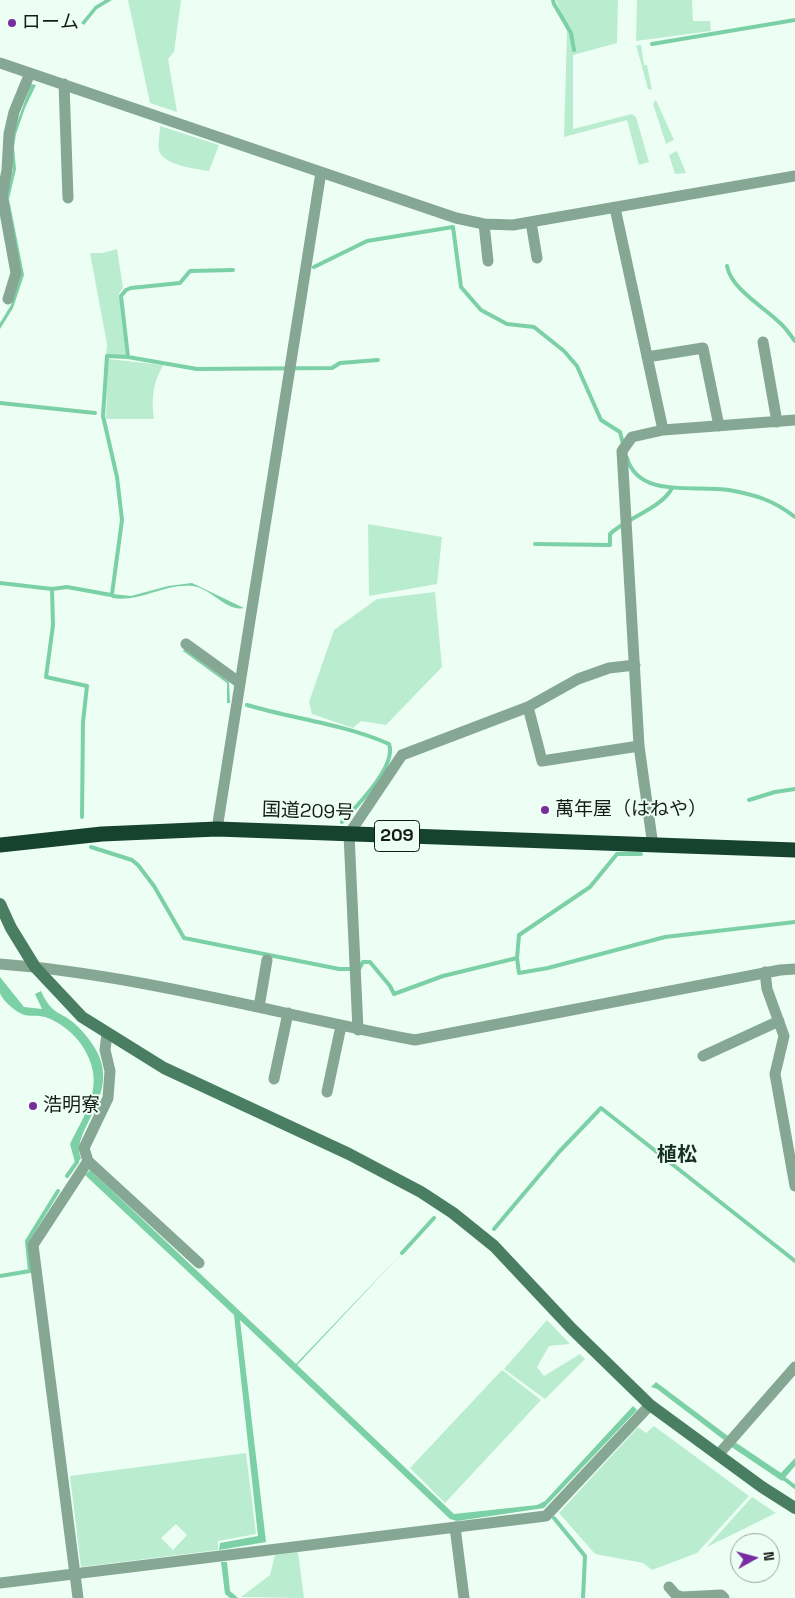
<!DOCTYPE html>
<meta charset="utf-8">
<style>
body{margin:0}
#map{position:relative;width:795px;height:1598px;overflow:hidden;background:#edfef4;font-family:"Space Grotesk",sans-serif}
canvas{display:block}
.north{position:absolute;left:730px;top:1533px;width:50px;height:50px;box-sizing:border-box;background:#edfef4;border:1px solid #96a49c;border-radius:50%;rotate:83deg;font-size:14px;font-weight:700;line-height:20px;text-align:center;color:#131d17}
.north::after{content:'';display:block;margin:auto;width:18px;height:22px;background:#772da0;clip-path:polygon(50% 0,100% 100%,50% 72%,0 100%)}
</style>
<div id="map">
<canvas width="795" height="1598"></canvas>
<div class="north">N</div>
</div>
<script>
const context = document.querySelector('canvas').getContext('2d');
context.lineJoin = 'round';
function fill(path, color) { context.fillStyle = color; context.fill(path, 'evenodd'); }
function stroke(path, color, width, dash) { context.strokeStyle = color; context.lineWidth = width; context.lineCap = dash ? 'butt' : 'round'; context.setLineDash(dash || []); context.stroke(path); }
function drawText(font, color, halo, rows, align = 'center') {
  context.font = font + ' "Space Grotesk","Noto Sans JP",sans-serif'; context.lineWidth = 4; context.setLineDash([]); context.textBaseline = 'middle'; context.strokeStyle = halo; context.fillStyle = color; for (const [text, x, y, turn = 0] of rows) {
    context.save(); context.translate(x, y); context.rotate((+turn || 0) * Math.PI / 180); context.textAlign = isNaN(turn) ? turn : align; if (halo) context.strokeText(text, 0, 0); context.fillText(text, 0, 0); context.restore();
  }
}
fill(new Path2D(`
 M 128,0 L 181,0 L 174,52 L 168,59 L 177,112 L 150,103 Z
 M 556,0 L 618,0 L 617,43 L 573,55 L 573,129 L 632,114 L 636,117 L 649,162 L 639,165 L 627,120 L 564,137 L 567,31 Z
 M 637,0 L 692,0 L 693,21 L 710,21 L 711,31 L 636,41 Z
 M 636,45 L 641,45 L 644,65 L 647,65 L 652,90 L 648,89 Z
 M 656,100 L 674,140 L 666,144 L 653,104 Z
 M 160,126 L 219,145 L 209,171 C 196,169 162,165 159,150 C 158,143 160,133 160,126 Z
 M 677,151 L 686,173 L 675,174 L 669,155 Z
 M 117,249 L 123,288 L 119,293 L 126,355 L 106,355 L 107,344 L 90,253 L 103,253 Z
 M 108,359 L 163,365 C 153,384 151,398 154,419 L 106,419 Z
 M 368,524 L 442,537 L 437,584 L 369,596 Z
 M 435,592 L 442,667 L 386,725 L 361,721 L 353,728 L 312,714 L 309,702 L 334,630 L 377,599 Z
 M 547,1320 L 570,1344 L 549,1346 L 537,1367 L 544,1376 L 580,1354 L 585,1359 L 545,1399 L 504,1369 Z
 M 502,1370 L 541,1400 L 445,1503 L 410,1468 Z
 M 654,1426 L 749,1496 L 697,1553 L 652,1570 L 643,1563 L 595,1554 L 559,1513 L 638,1427 L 646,1433 Z
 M 246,1453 L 256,1534 L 218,1541 L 218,1550 L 81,1567 L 70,1476 ZM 176,1524 L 187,1535 L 173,1550 L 161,1538 Z
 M 752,1497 L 776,1513 L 707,1547 Z
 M 298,1552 L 304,1598 L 241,1597 L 270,1575 L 275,1555 Z`), '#baedd0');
fill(new Path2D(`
 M 105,0 L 112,0 L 97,9 L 84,25 L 81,23 L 95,6 Z
 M 31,84 L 36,85 L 25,108 L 16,134 L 14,147 L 16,169 L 9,199 L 24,275 L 13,308 L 0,329 L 0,323 L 11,305 L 21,275 L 6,197 L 13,170 L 11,155 L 14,131 Z
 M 192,583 L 244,608 C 226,612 210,587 192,586 C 164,583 140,603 112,598 L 111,595 L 112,594 L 131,596 L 168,586 Z
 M 184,649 L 229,682 L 230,703 L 227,703 L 227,683 L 183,651 Z
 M 0,977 L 24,1007 L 42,1009 L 35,994 L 41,991 C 44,998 48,1005 54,1010 C 59,1014 65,1016 70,1020 C 81,1028 94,1044 99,1056 C 117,1099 70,1132 81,1158 L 76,1166 L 70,1144 C 88,1108 107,1082 81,1044 C 72,1032 60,1022 45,1017 C 38,1015 29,1017 22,1014 C 15,1011 2,1000 0,993 C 0,989 0,982 0,977 Z
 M 90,1170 L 296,1364 L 402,1253 L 297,1365 L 454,1514 L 537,1505 L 545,1501 L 633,1406 L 637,1410 L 544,1508 L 457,1521 L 450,1519 L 240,1320 L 266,1542 L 219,1550 L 220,1543 L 258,1536 L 234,1315 L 85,1175 Z
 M 656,1382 L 728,1436 L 724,1440 L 657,1389 L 651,1387 Z
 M 735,1442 L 781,1473 L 795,1458 L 795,1466 L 782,1481 L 730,1446 Z
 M 221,1562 L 227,1562 L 230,1591 L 238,1598 L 230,1598 L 225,1594 Z`), '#7cd0a5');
stroke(new Path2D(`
 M 553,0 L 554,4 L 571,33 L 574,50
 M 652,44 L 795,20
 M 727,266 C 731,289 764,307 780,323 C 786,328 790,335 795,341
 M 314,267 L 367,241 L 453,227 L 461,287 L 481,310 L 507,324 L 534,327 L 564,351 L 577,366 L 601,420 L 620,432 L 623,444
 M 128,357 L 197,369 L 332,368 L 340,363 L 378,360
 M 0,403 L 95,413
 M 627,458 C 639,500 698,484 729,490 C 756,495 773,500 795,517
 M 535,544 L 610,545 L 610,534 C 627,518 662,508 672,488
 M 0,583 L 52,589
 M 112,594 L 122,520 L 117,477 L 103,416 L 107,356 L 128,357 L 121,296 L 126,290 L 131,288 L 180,283 L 190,271 L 233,270
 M 247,705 C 294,719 344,724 389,744 C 397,766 357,806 342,822
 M 749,800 L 775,792 L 795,789
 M 82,817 L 83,722 L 87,686 L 46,677 L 53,625 L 52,589 L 67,587 L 111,595
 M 91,847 L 132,860 L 138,865 L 154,886 L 184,938 L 339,969 L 359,969 L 363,962 L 370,962 L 390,986 L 394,994 L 443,976 L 517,958 L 519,973 L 548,968 L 665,937 L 795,922
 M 517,958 L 519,935 L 590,887 L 617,854 L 641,854
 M 67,1176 L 77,1162
 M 494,1229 L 559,1152 L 601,1108 L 795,1261
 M 402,1253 L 434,1218
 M 0,1276 L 30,1271 L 27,1241 L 58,1191
 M 782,1477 L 795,1487
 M 554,1518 L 585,1556 L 583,1598`), '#7cd0a5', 4);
stroke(new Path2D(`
 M 0,63 L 456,218 L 484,224 L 513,225 L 795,176
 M 64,84 L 68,198
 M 615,208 L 663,430
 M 531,222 L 537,258
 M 484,224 L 488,261
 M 8,299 L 16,273 L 2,196 L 7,170 L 9,134 L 14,112 L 30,73
 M 763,342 L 777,422
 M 647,357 L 703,348 L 719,426
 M 186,644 L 240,683
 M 528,707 L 542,761 L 639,746
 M 217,829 L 321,172
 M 653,846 L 639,746 L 622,451 L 632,437 L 663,430 L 795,420
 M 0,964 C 141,975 277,1014 415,1040 L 780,970 L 795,969
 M 765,972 L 767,989 L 784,1036 L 775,1074 L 795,1186
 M 259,1007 L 267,960
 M 358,1030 L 349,834 L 402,755 L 528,707 L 578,679 L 609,668 L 635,665
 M 107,1034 L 105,1050 L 110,1071 L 108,1098 L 84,1148 L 88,1161 L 199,1263
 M 703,1056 L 779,1021
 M 274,1079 L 288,1013
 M 327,1092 L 341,1026
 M 718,1455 L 795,1367
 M 455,1527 L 464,1598
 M 0,1583 L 546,1516 L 650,1405
 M 669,1587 L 676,1595 L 682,1597 L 721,1595 L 724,1598
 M 78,1598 L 33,1245 L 88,1161`), '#85a794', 11);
stroke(new Path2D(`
 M 0,904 L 11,928 L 35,967 L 82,1017 L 164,1068 L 349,1154 L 421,1192 L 453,1213 L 494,1246 L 572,1329 L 650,1405 L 762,1487 L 795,1508`), '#4a7e63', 12);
stroke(new Path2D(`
 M 0,845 L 102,834 L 217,829 L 795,850`), '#16432e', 15);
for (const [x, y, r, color] of [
 [12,23,5,"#772da0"],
 [545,810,5,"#772da0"],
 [33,1106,5,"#772da0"]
]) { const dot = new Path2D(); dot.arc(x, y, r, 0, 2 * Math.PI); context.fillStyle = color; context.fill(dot); stroke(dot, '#edfef4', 2); }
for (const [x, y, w] of [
 [397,836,45]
]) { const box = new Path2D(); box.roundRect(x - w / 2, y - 15.5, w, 31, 4); context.fillStyle = '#edfef4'; context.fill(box); stroke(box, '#131d17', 1); }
drawText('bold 18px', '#131d17', null, [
 ["209",397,836]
]);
drawText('19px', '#131d17', '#edfef4', [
 ["ローム",22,23],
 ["萬年屋（はねや）",555,810],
 ["浩明寮",43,1106]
], 'left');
drawText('19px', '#131d17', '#edfef4', [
 ["国道209号",308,812,2]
]);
drawText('bold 20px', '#182f24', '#edfef4', [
 ["植松",677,1156]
]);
</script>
